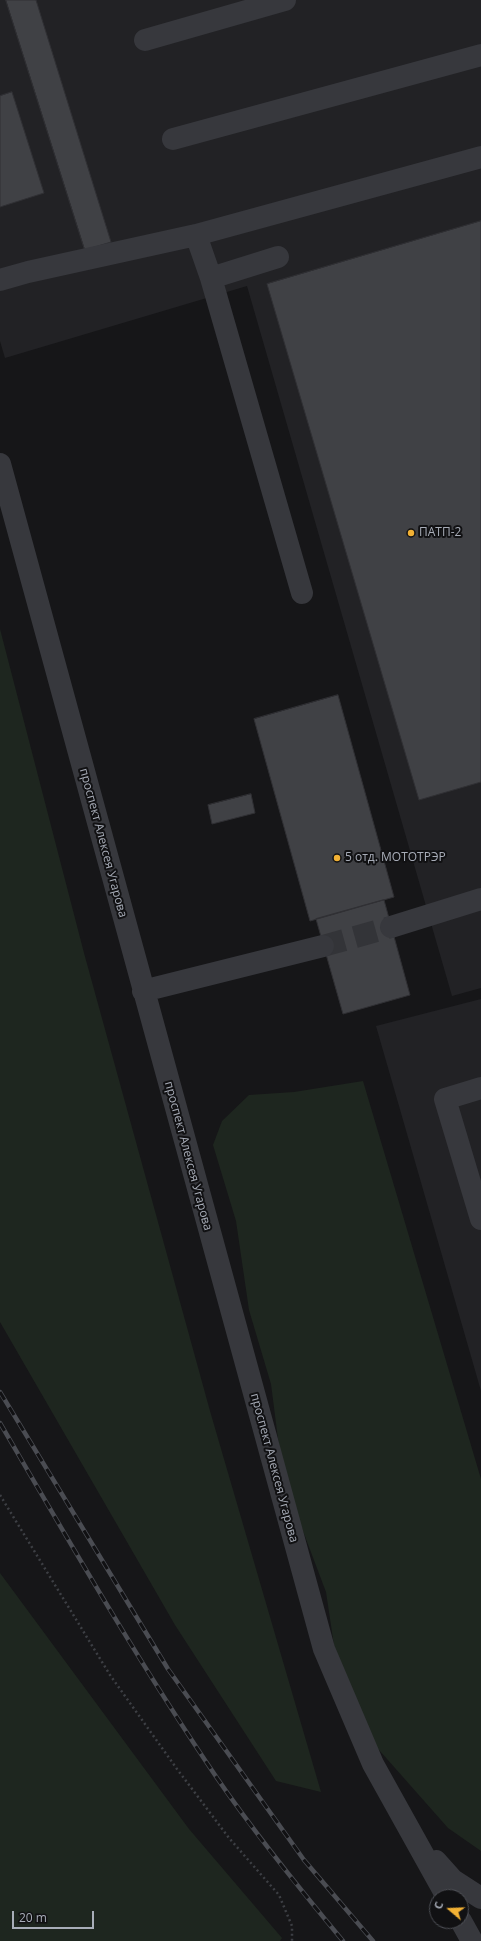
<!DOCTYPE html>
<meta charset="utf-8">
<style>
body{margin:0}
#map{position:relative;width:481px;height:1941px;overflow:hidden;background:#161618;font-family:"Open Sans",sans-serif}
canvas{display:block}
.north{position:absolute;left:429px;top:1889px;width:40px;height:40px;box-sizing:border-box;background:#111113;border:1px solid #4d4f55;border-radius:50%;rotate:289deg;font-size:11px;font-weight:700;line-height:16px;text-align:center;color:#a8adb8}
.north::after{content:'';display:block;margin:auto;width:14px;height:18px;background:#f2b134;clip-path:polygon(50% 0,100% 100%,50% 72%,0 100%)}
.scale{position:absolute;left:12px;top:1911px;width:82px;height:18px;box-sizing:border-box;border:2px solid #a8adb8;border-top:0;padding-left:5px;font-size:12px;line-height:14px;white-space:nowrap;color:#a8adb8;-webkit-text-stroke:3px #111113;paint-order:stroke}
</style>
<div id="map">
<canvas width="481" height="1941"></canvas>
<div class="north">С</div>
<div class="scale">20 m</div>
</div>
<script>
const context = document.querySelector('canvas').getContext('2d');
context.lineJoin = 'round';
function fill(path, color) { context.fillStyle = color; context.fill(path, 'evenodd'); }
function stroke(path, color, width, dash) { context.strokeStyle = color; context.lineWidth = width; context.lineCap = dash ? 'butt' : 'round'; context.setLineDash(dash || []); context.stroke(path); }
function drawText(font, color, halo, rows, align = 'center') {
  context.font = font + ' "Open Sans",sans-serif'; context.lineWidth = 4; context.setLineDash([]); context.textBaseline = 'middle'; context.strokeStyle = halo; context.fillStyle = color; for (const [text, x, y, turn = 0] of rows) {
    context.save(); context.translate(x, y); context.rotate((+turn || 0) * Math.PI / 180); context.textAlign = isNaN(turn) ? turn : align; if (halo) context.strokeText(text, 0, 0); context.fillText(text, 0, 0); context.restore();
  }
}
fill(new Path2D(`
 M 0,0 L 481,0 L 481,988 L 452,996 L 247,286 L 5,358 L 0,341 Z
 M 481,999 L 481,1391 L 376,1026 Z`), '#222225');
fill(new Path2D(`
 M 0,629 L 84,953 L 210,1411 L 321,1792 L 276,1781 L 175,1625 L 0,1322 Z
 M 363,1081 L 481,1479 L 481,1851 L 448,1828 L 372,1742 L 341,1692 L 326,1592 L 283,1478 L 271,1384 L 249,1310 L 236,1221 L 213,1145 L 222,1121 L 249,1095 L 294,1092 Z
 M 0,1573 L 189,1829 L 282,1938 L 280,1941 L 0,1941 Z`), '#1e261f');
const building = new Path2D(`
 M 6,0 L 36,0 L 111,242 L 85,250 Z
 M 12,92 L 44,193 L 0,207 L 0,96 Z
 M 481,221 L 481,782 L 419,800 L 267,284 Z
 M 338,695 L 394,897 L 310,921 L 254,719 Z
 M 251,794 L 255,813 L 212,824 L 208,805 Z
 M 384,900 L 410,995 L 343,1014 L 316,919 Z`);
fill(building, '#404145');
stroke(building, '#303034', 1);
stroke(new Path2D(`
 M 323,946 L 391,927`), '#333438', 22, [22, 11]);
stroke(new Path2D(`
 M 0,1495 L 110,1675 L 177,1769 L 229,1838 L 279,1895 L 292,1926 L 292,1941`), '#3d3f44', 2.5, [2, 3]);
stroke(new Path2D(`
 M 145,40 L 285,0
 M 173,139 L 481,55
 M 196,235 L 211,278 L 302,593
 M 211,278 L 278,257
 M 0,280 L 28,272 L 196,235 L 481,157
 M 0,464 L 324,1649 L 373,1764 L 447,1897
 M 391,927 L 481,899
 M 143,991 L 323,946
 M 481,1088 L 445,1099 L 481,1219
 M 436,1861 L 453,1880 L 481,1898
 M 461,1921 L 472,1941`), '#37383d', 22);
const rail = new Path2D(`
 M 0,1392 L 168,1669 L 304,1860 L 373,1941
 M 0,1423 C 70,1543 139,1663 217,1778 C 256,1835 299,1888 343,1941`);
stroke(rail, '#4a4c52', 4.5);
stroke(rail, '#111113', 3, [9]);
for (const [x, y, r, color] of [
 [411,533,4,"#f2b134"],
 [337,858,4,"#f2b134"]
]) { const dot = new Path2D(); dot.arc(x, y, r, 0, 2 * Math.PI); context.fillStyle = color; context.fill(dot); stroke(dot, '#111113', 1.5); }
drawText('12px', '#a8adb8', '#111113', [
 ["ПАТП-2",419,533],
 ["5 отд. МОТОТРЭР",345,858]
], 'left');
drawText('12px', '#a8adb8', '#111113', [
 ["проспект Алексея Угарова",103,843,75],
 ["проспект Алексея Угарова",188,1156,75],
 ["проспект Алексея Угарова",274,1468,75]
]);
</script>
